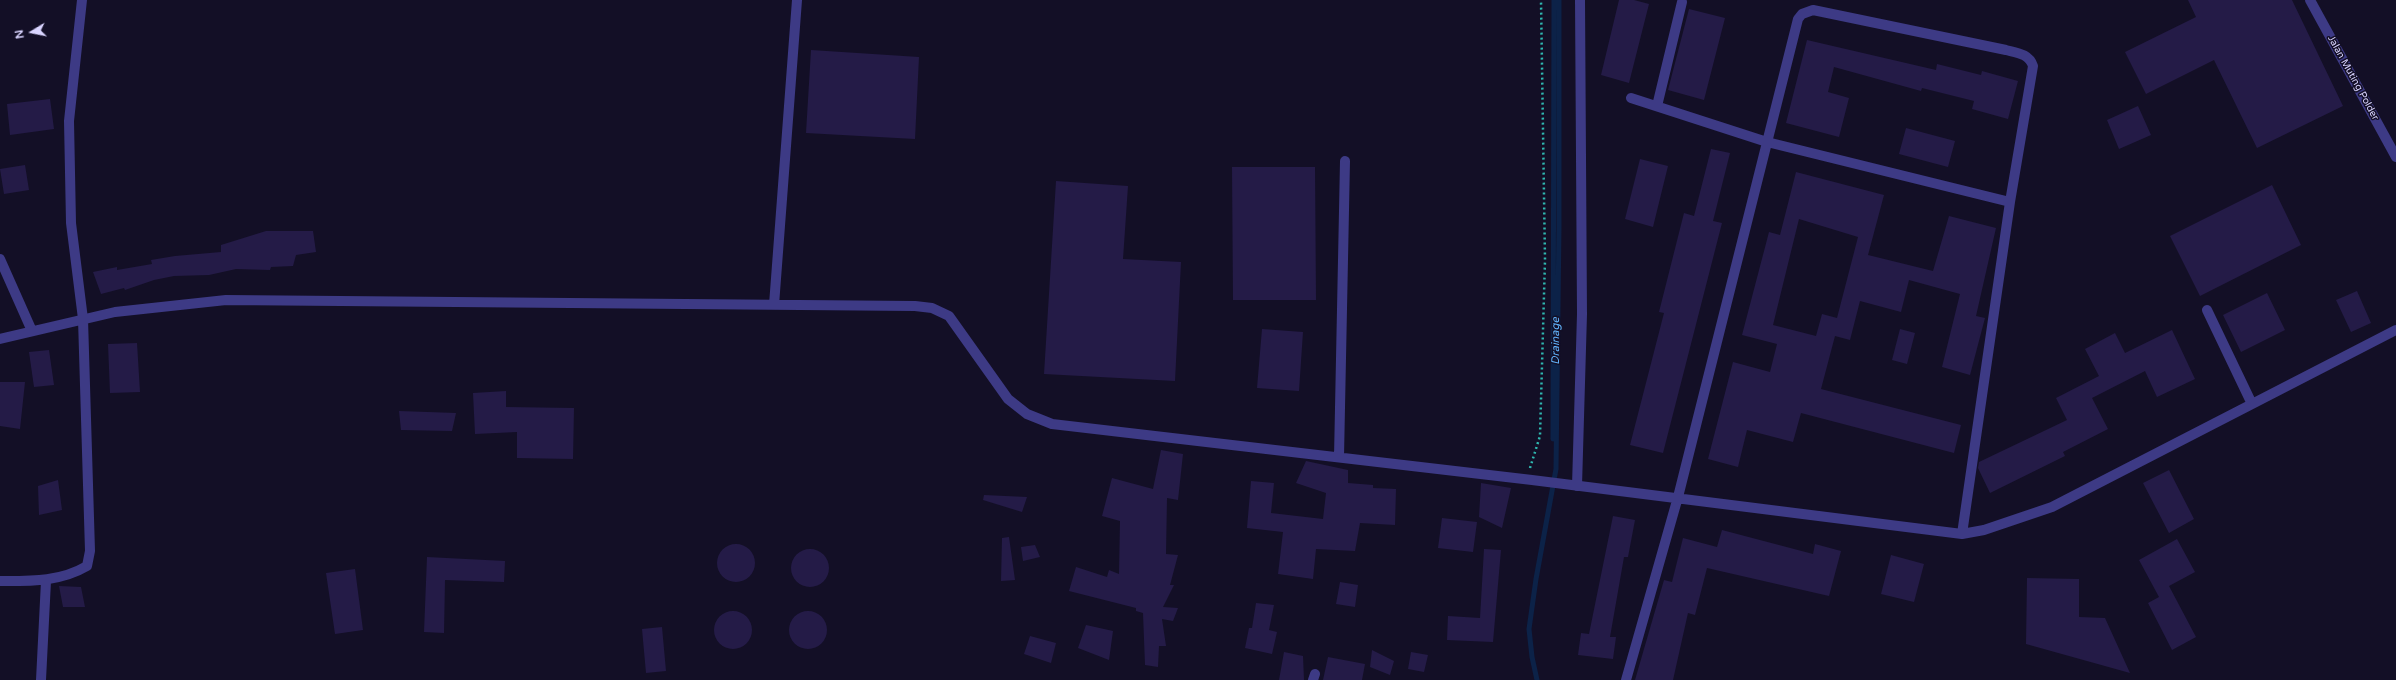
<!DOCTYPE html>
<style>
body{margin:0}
#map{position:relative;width:2396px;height:680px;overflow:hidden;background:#130f26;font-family:"Varela Round",sans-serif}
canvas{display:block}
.north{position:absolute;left:12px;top:12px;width:40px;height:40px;-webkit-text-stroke:3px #130f26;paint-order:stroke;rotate:260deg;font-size:11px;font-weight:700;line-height:16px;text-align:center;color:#d9d4ff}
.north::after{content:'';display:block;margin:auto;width:14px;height:18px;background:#d9d4ff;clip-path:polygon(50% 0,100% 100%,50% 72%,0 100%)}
</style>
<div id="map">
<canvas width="2396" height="680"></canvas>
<div class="north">N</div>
</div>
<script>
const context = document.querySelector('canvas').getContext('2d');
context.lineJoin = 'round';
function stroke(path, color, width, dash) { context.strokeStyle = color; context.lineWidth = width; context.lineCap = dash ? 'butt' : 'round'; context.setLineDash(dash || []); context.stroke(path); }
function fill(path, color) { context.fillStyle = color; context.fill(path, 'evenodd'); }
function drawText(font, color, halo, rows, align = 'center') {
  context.font = font + ' "Varela Round",sans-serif'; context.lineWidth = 3; context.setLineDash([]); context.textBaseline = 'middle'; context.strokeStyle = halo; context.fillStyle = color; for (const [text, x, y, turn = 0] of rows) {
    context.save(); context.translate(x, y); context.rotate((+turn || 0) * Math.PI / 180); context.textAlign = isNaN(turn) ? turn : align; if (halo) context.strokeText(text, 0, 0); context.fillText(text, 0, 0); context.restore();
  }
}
stroke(new Path2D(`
 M 1553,439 L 1554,0
 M 1537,680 L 1532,657 L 1529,629 L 1536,579 L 1556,469 L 1559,226 L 1559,0`), '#0c2248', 5);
fill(new Path2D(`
 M 1619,0 L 1634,0 L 1649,4 L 1629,83 L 1601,75 Z
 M 2188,0 L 2292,0 L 2343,106 L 2257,148 L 2214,60 L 2146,94 L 2125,52 L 2196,17 Z
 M 1689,9 L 1725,18 L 1704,100 L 1668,90 Z
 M 1807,40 L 1936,70 L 1937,64 L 1981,75 L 1982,71 L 2018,81 L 2008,119 L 1972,109 L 1974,101 L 1922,88 L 1921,91 L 1834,67 L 1828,92 L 1849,98 L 1839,137 L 1786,123 Z
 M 811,50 L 919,57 L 915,139 L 806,133 Z
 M 50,99 L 54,129 L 10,135 L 7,104 Z
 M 2138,106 L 2151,135 L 2119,149 L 2107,120 Z
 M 1906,128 L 1955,141 L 1948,167 L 1899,154 Z
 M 1711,149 L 1730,153 L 1713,221 L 1722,223 L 1663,453 L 1630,445 L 1664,313 L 1659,312 L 1684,213 L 1694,216 Z
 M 1640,159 L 1668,166 L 1653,227 L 1625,219 Z
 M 25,165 L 29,190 L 4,194 L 0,169 Z
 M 1232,167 L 1315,167 L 1316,300 L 1233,300 Z
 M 1796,172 L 1884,195 L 1868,255 L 1933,271 L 1949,216 L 1996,228 L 1976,316 L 1985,318 L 1970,375 L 1942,367 L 1960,294 L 1909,280 L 1901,312 L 1860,301 L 1850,340 L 1835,336 L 1821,389 L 1961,425 L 1954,453 L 1801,413 L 1793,442 L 1747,430 L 1738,467 L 1708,459 L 1733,362 L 1770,372 L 1777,344 L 1742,335 L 1769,232 L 1780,235 ZM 1799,219 L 1858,237 L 1837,318 L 1822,314 L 1816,336 L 1773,325 Z
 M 1056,181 L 1128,186 L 1123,259 L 1181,262 L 1175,381 L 1044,374 Z
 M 2272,185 L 2301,245 L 2200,296 L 2170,236 Z
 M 266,231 L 313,231 L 316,252 L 296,255 L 293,266 L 271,267 L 270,270 L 236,269 L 209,275 L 174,276 L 154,280 L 125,290 L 124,288 L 101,294 L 93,272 L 117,267 L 117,270 L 152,264 L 151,260 L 175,256 L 221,252 L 221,245 Z
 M 2357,291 L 2371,323 L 2351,332 L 2336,300 Z
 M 2267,293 L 2285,330 L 2241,352 L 2223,315 Z
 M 1262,329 L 1303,332 L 1299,391 L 1257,388 Z
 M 1900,329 L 1915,333 L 1907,364 L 1892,360 Z
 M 2172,330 L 2195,379 L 2157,397 L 2145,371 L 2092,398 L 2108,429 L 2063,452 L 2065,456 L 1990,493 L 1978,468 L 1979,462 L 2067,420 L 2056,398 L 2099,376 L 2085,349 L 2115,333 L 2125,353 Z
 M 137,343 L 140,392 L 110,393 L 108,344 Z
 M 49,350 L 54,385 L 34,387 L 29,352 Z
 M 0,382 L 25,382 L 20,429 L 0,426 Z
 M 506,391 L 506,407 L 574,408 L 573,459 L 517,458 L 517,432 L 475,434 L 473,393 Z
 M 399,411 L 456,413 L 452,431 L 401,430 Z
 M 1161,450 L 1183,454 L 1178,500 L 1167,498 L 1166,554 L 1178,555 L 1170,585 L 1174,585 L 1163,607 L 1178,608 L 1173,621 L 1162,619 L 1166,646 L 1159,646 L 1158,667 L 1145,665 L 1143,613 L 1136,611 L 1136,608 L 1069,591 L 1076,567 L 1107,577 L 1109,570 L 1119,574 L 1120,521 L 1102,516 L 1112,478 L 1153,489 Z
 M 1306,461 L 1348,470 L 1348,483 L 1373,485 L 1373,488 L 1396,489 L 1395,525 L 1360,523 L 1355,551 L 1316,549 L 1313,579 L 1278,574 L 1283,532 L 1247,528 L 1251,481 L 1274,483 L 1271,513 L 1323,519 L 1326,493 L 1296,483 Z
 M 2169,470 L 2194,519 L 2169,533 L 2143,483 Z
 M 58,480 L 62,510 L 39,515 L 38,486 Z
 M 1481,483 L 1511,488 L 1502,528 L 1479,517 Z
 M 984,495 L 1027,497 L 1022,512 L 983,500 Z
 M 1613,516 L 1635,520 L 1628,557 L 1624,557 L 1610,637 L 1616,637 L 1613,659 L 1578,655 L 1581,633 L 1589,634 Z
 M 1442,518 L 1477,522 L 1473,552 L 1438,548 Z
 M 1722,530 L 1813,554 L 1815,544 L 1841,551 L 1829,596 L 1707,568 L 1695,615 L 1688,613 L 1673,680 L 1635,680 L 1664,580 L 1672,582 L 1683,538 L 1717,547 Z
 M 1009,537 L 1015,580 L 1001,581 L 1002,538 Z
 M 2177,539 L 2195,572 L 2169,586 L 2196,637 L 2172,650 L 2148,603 L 2159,597 L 2139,560 Z
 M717 563a19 19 0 1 1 38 0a19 19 0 1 1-38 0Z
 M 1035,545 L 1040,557 L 1023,561 L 1021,547 Z
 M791 568a19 19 0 1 1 38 0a19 19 0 1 1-38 0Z
 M 1484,549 L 1501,550 L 1493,642 L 1447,640 L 1448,616 L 1480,618 Z
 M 1891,555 L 1924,564 L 1914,602 L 1881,594 Z
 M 427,557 L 505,561 L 504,582 L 445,580 L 444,633 L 424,632 Z
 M 355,569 L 363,630 L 335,634 L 326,573 Z
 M 2027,578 L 2079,579 L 2079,617 L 2105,618 L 2130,673 L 2026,644 Z
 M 1340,582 L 1358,585 L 1355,607 L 1336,604 Z
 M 59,586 L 81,587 L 85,607 L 63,607 Z
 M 1256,603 L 1274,605 L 1269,630 L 1277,632 L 1272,654 L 1245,648 L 1249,628 L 1252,628 Z
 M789 630a19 19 0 1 1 38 0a19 19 0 1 1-38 0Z
 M714 630a19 19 0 1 1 38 0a19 19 0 1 1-38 0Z
 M 1086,625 L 1113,631 L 1109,660 L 1078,648 Z
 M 662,627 L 666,671 L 646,673 L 642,629 Z
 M 1030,636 L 1056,643 L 1051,663 L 1024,654 Z
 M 1372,650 L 1394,661 L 1390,675 L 1370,667 Z
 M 1284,652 L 1303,656 L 1304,680 L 1279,680 Z
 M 1411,652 L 1428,655 L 1424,672 L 1408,669 Z
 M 1328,657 L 1365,664 L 1362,680 L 1323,680 Z`), '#241b47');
stroke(new Path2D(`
 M 1530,468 L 1540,436 L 1545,260 L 1541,0`), '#2fb8b0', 2.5, [2, 3]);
stroke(new Path2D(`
 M 2310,0 L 2396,157
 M 1631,98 L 1767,142 L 2010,202
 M 1657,106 L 1682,2
 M 0,259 L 32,331
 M 774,305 L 797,0
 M 2207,310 L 2252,404
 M 0,339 L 115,312 L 226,300 L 915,306 L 932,308 L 949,316 L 1008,399 L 1027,414 L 1052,424 L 1532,480 L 1962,534 L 1984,530 L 2052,507 L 2396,330
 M 1339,457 L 1345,161
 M 1577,486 L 1582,314 L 1580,0
 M 0,581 C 30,581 60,582 87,566 L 90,551 L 83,319 L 71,223 L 69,121 L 82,0
 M 41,680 L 46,581
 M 1313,680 L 1315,674
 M 1626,680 L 1678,497 L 1798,19 L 1802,14 L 1813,10 L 2006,50 C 2018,53 2029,54 2033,66 L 2010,202 L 1962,534`), '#3d3a85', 10);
drawText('10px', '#d9d4ff', '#130f26', [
 ["Jalan Muting Polder",2353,78,61]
]);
drawText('italic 11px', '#62b6ff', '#130f26', [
 ["Drainage",1556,341,-90]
]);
</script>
